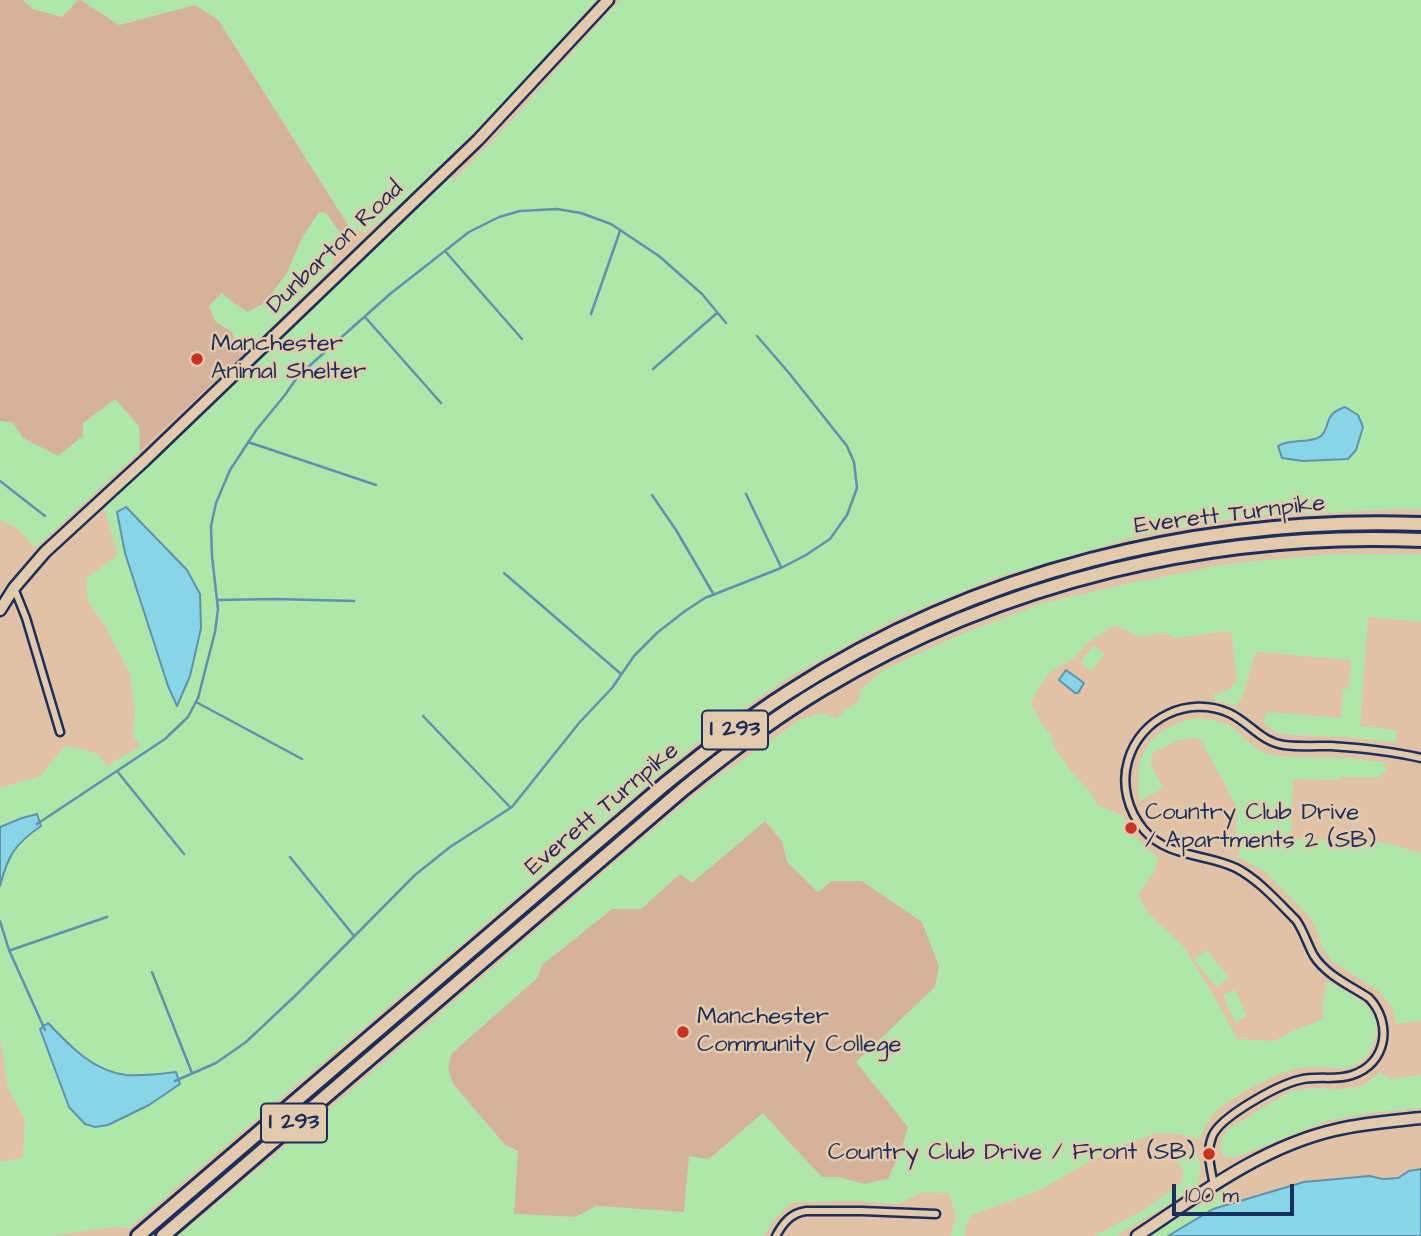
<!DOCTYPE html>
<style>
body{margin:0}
#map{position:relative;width:1421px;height:1236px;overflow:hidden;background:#e2c2a6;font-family:"Architects Daughter",sans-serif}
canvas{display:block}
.scale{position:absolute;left:1172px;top:1184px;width:122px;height:32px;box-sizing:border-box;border:4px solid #1b2f5e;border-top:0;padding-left:9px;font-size:21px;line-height:24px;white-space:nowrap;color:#1b2f5e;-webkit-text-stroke:5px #e4caac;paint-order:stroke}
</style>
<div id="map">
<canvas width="1421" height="1236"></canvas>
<div class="scale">100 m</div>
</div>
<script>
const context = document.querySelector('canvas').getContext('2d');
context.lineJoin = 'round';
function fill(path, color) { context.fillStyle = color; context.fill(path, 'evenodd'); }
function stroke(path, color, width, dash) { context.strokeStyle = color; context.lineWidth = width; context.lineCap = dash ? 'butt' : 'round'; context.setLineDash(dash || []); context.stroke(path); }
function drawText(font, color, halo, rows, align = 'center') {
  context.font = font + ' "Architects Daughter",sans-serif'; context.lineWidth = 5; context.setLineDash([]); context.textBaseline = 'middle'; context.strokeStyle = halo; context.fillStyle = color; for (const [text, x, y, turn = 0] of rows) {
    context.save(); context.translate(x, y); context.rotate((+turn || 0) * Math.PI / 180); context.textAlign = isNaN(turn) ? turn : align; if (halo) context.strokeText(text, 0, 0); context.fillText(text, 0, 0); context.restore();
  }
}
fill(new Path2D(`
 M 0,0 L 23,0 L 33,9 L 62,17 L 78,0 L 81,0 L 119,25 L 195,5 L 218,20 L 350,228 L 340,233 L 326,213 L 302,238 L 287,273 L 265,303 L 248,312 L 233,303 L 222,293 L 209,306 L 216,322 L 231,331 L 239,348 L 249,349 L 140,451 L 139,426 L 83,436 L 58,457 L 23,438 L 13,423 L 0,421 Z
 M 765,821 L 782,841 L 787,862 L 832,881 L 862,880 L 922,922 L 939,966 L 935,987 L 913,1010 L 908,1127 L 902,1148 L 888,1179 L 864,1184 L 838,1177 L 822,1177 L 763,1113 L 709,1159 L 684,1213 L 597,1206 L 576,1217 L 514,1214 L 518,1151 L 505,1145 L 453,1084 L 448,1070 L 451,1054 L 537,978 L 542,965 L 612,909 L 641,908 L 681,873 L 753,831 Z`), '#d5b39b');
fill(new Path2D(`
 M 23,0 L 78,0 L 62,17 L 33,9 Z
 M 81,0 L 596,0 C 545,58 493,115 437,168 C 413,191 391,214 364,232 L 350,228 L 218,19 L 195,5 L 119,25 Z
 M 621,0 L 1421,0 L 1421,510 L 1404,509 L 1241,517 L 1138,536 L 997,577 L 895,619 L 794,674 L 713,729 L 129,1228 L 113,1227 L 50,1236 L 0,1236 L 0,1162 L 23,1158 L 25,1120 L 8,1088 L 0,1035 L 0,788 L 40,776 L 64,747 L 74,747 L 98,754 L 107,766 L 140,746 L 133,735 L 135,712 L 130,674 L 105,626 L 88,601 L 86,578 L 118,555 L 104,508 L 451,177 L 455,179 L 497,136 L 613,7 ZM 1330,417 L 1348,459 L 1282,458 L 1278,445 C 1291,438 1314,444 1322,434 C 1326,430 1328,422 1330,417 Z
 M 319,212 L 326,213 L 340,233 L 340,244 L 331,267 L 249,349 L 239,348 L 231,331 L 216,322 L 209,306 L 222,293 L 233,303 L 248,312 L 265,303 L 287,273 L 302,238 Z
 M 115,399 L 139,426 L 140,451 L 35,548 L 17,528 L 0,520 L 0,421 L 13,423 L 23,438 L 58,456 L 83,436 L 83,423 Z
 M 1335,554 L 1421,554 L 1421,622 L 1368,617 L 1360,726 L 1397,730 L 1395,742 L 1345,737 L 1286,735 L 1275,732 L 1263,723 L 1267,712 L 1341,718 L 1343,689 L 1349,689 L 1351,660 L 1257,652 C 1247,669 1249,691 1236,706 L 1215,700 L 1213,695 L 1229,690 L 1237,680 L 1231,631 L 1174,638 L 1164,632 L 1141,637 L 1115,625 L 1090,641 L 1074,658 L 1051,671 L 1037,690 L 1031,703 L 1041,723 L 1051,736 L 1054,746 L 1070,770 L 1089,791 L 1097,805 L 1122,815 L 1135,836 L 1158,858 L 1155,870 L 1138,894 L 1147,912 L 1184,947 L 1216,1000 L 1237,1039 L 1274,1041 L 1293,1031 L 1323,1019 L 1323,1002 L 1327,981 C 1351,995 1387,1008 1374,1042 C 1371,1050 1367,1058 1359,1063 C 1346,1072 1332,1066 1317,1067 C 1310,1067 1303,1067 1296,1069 C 1269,1077 1231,1095 1212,1116 C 1206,1122 1203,1132 1199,1139 L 1179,1134 L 1156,1133 L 1112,1149 L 1036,1192 L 971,1215 L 966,1224 L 965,1236 L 951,1236 L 956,1216 L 949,1193 L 922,1192 L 898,1204 L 854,1201 L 792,1202 L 772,1222 L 764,1236 L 178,1236 L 335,1104 L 664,820 L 711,782 L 799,720 L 822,713 L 837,719 L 845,710 L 859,701 L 861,689 L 883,670 L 959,635 L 1043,603 L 1130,583 L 1233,563 ZM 765,821 L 782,841 L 787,862 L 818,892 L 832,881 L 862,881 L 922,922 L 939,966 L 935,987 L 856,1062 L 908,1127 L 902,1148 L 888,1179 L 864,1184 L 838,1177 L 822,1177 L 792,1146 L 763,1113 L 709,1159 L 689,1156 L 684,1212 L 596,1206 L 576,1217 L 514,1214 L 518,1151 L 505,1145 L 453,1084 L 448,1069 L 451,1054 L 537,978 L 542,965 L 612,909 L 641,909 L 680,874 L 692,883 Z
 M 1094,645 L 1105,654 L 1091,671 L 1080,662 Z
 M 1198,718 C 1211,720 1224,721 1234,729 C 1246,738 1254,750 1269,754 C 1285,758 1302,757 1319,757 C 1340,757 1362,760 1384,762 L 1386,772 L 1378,777 L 1340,777 L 1339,780 L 1293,779 L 1291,839 L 1378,841 L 1421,853 L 1421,1021 L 1396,1024 L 1393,1009 L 1380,992 L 1331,960 L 1322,947 L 1318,932 L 1309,916 L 1264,871 L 1238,857 L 1240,846 L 1235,832 L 1238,809 L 1202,742 L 1195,737 L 1176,741 L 1153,753 L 1150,763 L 1163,788 L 1140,801 C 1130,755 1153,725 1198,718 Z
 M 1206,950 L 1229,977 L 1217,987 L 1194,960 Z
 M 1235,990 L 1247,1017 L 1235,1022 L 1223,995 Z
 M 1380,1072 L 1390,1079 L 1421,1075 L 1421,1108 L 1370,1113 L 1326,1121 L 1234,1158 L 1224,1156 L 1220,1148 L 1221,1139 L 1228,1129 L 1289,1092 L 1310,1088 L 1342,1089 L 1363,1086 Z
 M 1174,1150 L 1197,1152 L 1201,1170 L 1197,1186 L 1117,1236 L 1094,1236 L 1144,1210 L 1181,1183 L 1184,1171 L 1175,1160 Z
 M 1227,1187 L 1234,1202 L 1213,1209 L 1168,1236 L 1149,1236 Z`), '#afe7aa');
const water = new Path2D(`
 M 1345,407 L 1358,415 L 1363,427 L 1356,450 L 1348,459 L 1303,461 L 1282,458 L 1278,446 C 1290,438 1311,444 1321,436 C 1332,425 1322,415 1345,407 Z
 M 126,507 L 187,570 L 200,594 L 201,628 L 190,676 L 177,706 L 168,686 L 125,553 L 117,512 Z
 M 1066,670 L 1084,683 L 1078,693 L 1075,693 L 1059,680 Z
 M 37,814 L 41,826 C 15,844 8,855 0,886 L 0,827 L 22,818 Z
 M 48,1023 C 70,1046 93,1071 126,1075 C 142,1076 160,1074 176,1072 L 180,1084 L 149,1105 L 108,1125 L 95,1127 L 85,1124 L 69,1107 L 40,1029 Z
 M 1421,1169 L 1421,1236 L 1168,1236 L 1213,1209 L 1304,1182 L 1369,1176 L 1383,1179 L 1398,1178 L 1409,1171 Z`);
fill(water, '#89d5e8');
stroke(water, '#5d93b1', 2);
stroke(new Path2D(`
 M 445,251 L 522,339
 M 591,314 L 620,231
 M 365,317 L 441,403
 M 653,369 L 717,313
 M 248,442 L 376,485
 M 0,481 L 45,516
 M 746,494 L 781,567
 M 652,495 L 676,530 L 714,595
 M 504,573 L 621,674
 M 217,600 L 275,599 L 354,601
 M 196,702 L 302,759
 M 423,716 L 510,807
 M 117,771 L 184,854
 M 37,824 L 165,739 L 188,717 L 198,698 L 215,632 L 218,609 L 212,556 L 211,526 L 216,503 L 230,470 L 257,429 L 285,395 L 298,376 L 390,294 L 469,232 L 499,217 L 520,211 L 557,209 L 581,213 L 611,224 L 659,256 L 702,294 L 726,323
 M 290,857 L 354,936
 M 0,921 L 9,950 L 45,1030
 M 11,950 L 107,917
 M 152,972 L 192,1073
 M 175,1081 L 216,1063 L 246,1042 L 297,994 L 415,875 L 450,847 L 512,807 L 579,723 L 612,688 L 634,656 L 658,632 L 685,611 L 705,598 L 781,568 L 806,555 L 830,539 L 847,515 L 857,488 L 854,462 L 847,446 L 789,373 L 757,336`), '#5d93b1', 2.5);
const street = new Path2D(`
 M 14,588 L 26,618 L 60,732
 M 1214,1185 C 1211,1170 1206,1152 1212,1137 C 1219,1117 1278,1085 1299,1080 C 1317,1075 1335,1081 1352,1075 C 1387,1064 1393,1023 1369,998 C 1351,986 1326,975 1314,956 C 1307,944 1304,931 1296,920 C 1278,902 1259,880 1236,868 C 1205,853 1168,858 1144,830 C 1128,811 1121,785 1128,761 C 1140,718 1188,695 1229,713 C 1249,722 1261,742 1284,745 C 1299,747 1316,746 1331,746 C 1362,748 1391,751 1421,758
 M 776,1236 C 783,1223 791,1213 806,1211 L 862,1211 L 936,1214`);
const secondary = new Path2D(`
 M 0,610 L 14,588 L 45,552 L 144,461 L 478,140 L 608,0
 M 1137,1236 C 1199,1195 1261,1147 1335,1130 C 1363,1123 1392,1121 1421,1118`);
const highway = new Path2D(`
 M 138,1236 L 665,784 C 705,752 745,720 789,692 C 976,571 1199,516 1421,524
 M 163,1236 L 681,791 C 726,754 772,719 822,689 C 1002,581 1213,531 1421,540`);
stroke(street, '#1b2f5e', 11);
stroke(secondary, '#1b2f5e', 15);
stroke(highway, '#1b2f5e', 18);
stroke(street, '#e4caac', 6);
stroke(secondary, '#e4caac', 10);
stroke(highway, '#e4caac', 12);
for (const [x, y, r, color] of [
 [197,359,7,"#c8321e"],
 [1131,828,7,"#c8321e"],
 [683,1032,7,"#c8321e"],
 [1209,1154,7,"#c8321e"]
]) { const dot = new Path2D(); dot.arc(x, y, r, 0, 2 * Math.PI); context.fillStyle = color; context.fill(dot); stroke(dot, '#e4caac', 2.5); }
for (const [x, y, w] of [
 [735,730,66],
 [294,1123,66]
]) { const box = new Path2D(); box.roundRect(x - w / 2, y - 19.5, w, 39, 5); context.fillStyle = '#e4caac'; context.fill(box); stroke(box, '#1b2f5e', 2); }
drawText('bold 23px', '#1b2f5e', null, [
 ["I 293",735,730],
 ["I 293",294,1123]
]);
drawText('24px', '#1b2f5e', '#e4caac', [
 ["Dunbarton Road",336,248,-44],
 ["Everett Turnpike",1230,516,-7],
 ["Everett Turnpike",603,810,-40]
]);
drawText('24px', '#1b2f5e', '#e4caac', [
 ["Manchester",211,345],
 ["Animal Shelter",211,373],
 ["Country Club Drive",1145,814],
 ["/ Apartments 2 (SB)",1145,842],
 ["Manchester",697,1018],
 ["Community College",697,1046],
 ["Country Club Drive / Front (SB)",1195,1154,"right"]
], 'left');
</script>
